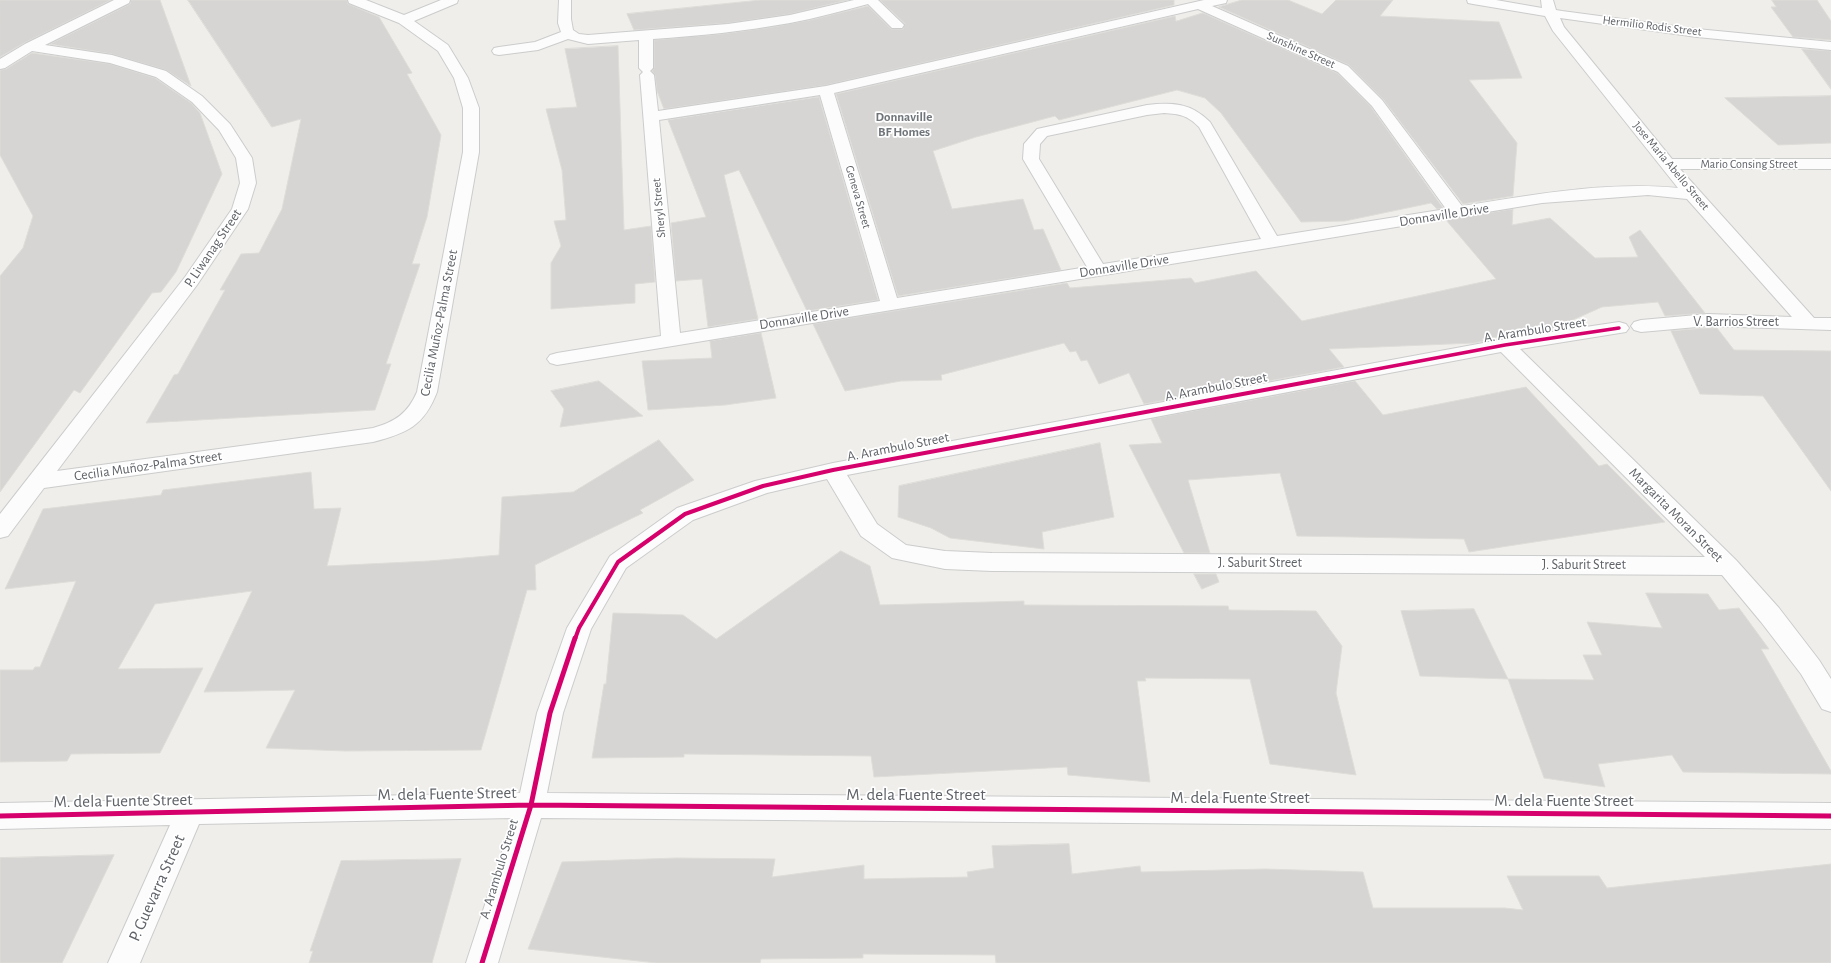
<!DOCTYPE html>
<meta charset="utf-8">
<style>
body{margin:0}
canvas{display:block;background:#efeeea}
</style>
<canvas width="1831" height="963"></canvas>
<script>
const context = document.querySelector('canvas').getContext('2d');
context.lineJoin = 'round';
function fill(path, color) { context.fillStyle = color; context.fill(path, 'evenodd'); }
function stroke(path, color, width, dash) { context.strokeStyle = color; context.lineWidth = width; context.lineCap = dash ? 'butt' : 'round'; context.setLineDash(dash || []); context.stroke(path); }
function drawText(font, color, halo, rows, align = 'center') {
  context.font = font + ' "Alegreya Sans",sans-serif'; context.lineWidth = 3.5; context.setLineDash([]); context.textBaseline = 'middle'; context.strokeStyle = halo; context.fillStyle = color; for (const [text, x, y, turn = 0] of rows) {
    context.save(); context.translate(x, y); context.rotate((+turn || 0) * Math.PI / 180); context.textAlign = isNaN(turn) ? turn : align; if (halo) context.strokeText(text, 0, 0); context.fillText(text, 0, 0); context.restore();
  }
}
const building = new Path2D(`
 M 0,0 L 111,0 L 24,43 L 0,57 Z
 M 131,0 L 160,0 L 191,86 L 166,70 L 112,54 L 50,44 L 130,4 Z
 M 188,0 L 347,0 L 348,4 L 379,17 L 412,73 L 407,74 L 441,135 L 427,217 L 412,264 L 420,264 L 386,364 L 391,364 L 375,410 L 146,423 L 174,375 L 178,374 L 225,290 L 220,290 L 241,254 L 259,253 L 282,209 L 301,119 L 272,127 Z
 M 761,0 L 847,0 L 790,14 L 728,23 L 634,30 L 627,14 Z
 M 880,0 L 1174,0 L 1174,5 L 826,85 L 664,109 L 657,91 L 655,75 L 652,71 L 654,68 L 654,40 L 722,34 L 773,27 L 810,20 L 868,6 L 891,29 L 903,29 L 905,24 Z
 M 1242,0 L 1288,0 L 1322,14 L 1336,0 L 1393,0 L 1380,16 L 1499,22 L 1522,78 L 1469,80 L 1517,143 L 1513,196 L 1463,204 L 1383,99 L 1349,65 L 1219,7 Z
 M 1772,0 L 1817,0 L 1831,21 L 1831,40 L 1793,37 L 1771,7 L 1776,7 Z
 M 1203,13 L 1337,73 L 1371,107 L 1443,208 L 1437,209 L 1431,203 L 1345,221 L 1301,222 L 1221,113 L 1205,98 L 1177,90 L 1059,120 L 1055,116 L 976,137 L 933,151 L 952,209 L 1023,199 L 1034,230 L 1043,229 L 1061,270 L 898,296 L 836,94 L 1175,16 L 1176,21 Z
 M 618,46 L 624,230 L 651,226 L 655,282 L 635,284 L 635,303 L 551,309 L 551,263 L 561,246 L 554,221 L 566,220 L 562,170 L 546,109 L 577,107 L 565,49 Z
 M 1802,49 L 1831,51 L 1831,89 Z
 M 32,53 L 110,64 L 155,78 L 191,103 L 200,113 L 222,174 L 176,272 L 161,292 L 152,293 L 80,393 L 74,390 L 0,492 L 0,276 L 23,248 L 33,216 L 0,155 L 0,70 L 6,69 Z
 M 1831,96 L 1831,143 L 1778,145 L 1725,98 Z
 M 819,97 L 878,300 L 807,311 L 739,170 L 724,175 L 758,319 L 708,327 L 702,279 L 676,281 L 671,223 L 706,217 L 668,120 Z
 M 1513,209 L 1512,225 L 1550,218 L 1595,258 L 1638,257 L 1629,237 L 1640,230 L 1705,313 L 1665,316 L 1658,302 L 1602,307 L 1548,331 L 1482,339 L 1484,341 L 1474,343 L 1329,349 L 1344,367 L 1144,404 L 1129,373 L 1099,384 L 1087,360 L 1081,361 L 1076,351 L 1070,352 L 1064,343 L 941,375 L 942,380 L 901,381 L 845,391 L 813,324 L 1067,283 L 1070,288 L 1191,278 L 1195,283 L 1256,271 L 1302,321 L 1496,279 L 1446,220 Z
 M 1708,328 L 1717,328 L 1734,350 L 1831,351 L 1831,491 L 1763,396 L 1700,394 L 1671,331 Z
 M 761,333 L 776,398 L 725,405 L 648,410 L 642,361 L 712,358 L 710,341 Z
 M 599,381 L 643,416 L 560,427 L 564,409 L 551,391 Z
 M 1355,381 L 1383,415 L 1526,387 L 1599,466 L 1607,464 L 1665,522 L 1469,552 L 1464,539 L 1297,536 L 1280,473 L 1188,480 L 1210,553 L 1184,553 L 1129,445 L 1162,443 L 1151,419 Z
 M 659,440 L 694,480 L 640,510 L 643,513 L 535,565 L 536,590 L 527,590 L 481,750 L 345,751 L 266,748 L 295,690 L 204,692 L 252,591 L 155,604 L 118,669 L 203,668 L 160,753 L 71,754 L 67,761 L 0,762 L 0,670 L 33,670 L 35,667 L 40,667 L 76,581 L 5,589 L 43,509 L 161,495 L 163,490 L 311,472 L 314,509 L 341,508 L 327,566 L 429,561 L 499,555 L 502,497 L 573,492 Z
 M 1100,443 L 1114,517 L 1042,532 L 1044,549 L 950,538 L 931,528 L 898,517 L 899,486 Z
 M 841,551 L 870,566 L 880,605 L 1024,601 L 1024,605 L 1228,606 L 1229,610 L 1316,611 L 1342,646 L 1336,693 L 1356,775 L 1270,764 L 1250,679 L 1145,678 L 1146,681 L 1137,681 L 1150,782 L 1068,775 L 1067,767 L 874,777 L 871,756 L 684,754 L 684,757 L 592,758 L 604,684 L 606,684 L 613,613 L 683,615 L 716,639 Z
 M 1194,574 L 1216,574 L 1219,582 L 1202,589 Z
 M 1646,593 L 1708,594 L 1719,610 L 1739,608 L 1769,649 L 1761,649 L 1831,771 L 1831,774 L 1683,772 L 1672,755 L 1598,764 L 1605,787 L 1544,778 L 1508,679 L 1594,680 L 1583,655 L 1602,655 L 1587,622 L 1662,628 Z
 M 1474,609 L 1508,679 L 1420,676 L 1401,611 Z
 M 1069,844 L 1072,874 L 1140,866 L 1141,872 L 1265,869 L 1363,872 L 1373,908 L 1505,908 L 1523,910 L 1507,876 L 1599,876 L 1607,888 L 1831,864 L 1831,963 L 996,963 L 995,955 L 863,954 L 863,958 L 761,959 L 760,963 L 657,963 L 528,949 L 562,862 L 676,858 L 775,859 L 772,877 L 864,865 L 864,879 L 968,877 L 967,872 L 994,868 L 992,846 Z
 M 114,855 L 62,963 L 0,963 L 0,858 Z
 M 461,859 L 432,963 L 309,963 L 313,951 L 310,951 L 341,861 Z`);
fill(building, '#d6d5d3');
stroke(building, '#deddd9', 1);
const minor = new Path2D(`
 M 114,0 L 130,0 L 129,3 L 45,45 L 112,55 L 166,71 L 202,96 L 230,124 L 252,158 L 256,183 L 248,209 L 197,285 L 57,471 L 373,428 C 395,422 408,413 417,392 L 463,152 L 463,108 L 454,78 L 438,51 L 399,23 L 349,3 L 348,0 L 366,0 L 404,15 L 441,0 L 458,0 L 457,3 L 414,21 L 448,45 L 468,78 L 479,108 L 479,152 L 437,392 C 424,426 407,433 373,442 L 44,488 L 8,536 L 0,538 L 0,514 L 185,277 L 232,209 L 240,183 L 236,158 L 219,130 L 192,102 L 156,77 L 110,63 L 32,51 L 5,68 L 0,69 L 0,59 L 25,44 Z
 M 559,0 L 571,0 L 571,19 L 573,30 L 579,34 L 588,35 L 728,24 L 790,15 L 854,0 L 878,0 L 904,25 L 902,28 L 892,28 L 868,4 C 842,11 816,18 790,23 C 745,31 699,36 653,39 L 653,68 L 650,71 L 654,75 L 658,111 L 826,86 L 1204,0 L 1227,0 L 1226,3 L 1212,6 L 1348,66 L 1382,100 L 1462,206 C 1533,195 1606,181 1678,188 L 1553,31 L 1545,16 L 1473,4 L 1468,3 L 1467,0 L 1496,0 L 1542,8 L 1541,0 L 1553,0 L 1556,10 L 1562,11 L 1697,29 L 1831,42 L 1831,50 L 1697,37 L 1560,18 L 1564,27 L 1672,159 L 1831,159 L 1831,169 L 1680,169 L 1814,318 L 1831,318 L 1831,330 L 1708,326 L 1641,332 L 1634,330 L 1631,326 L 1634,322 L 1641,320 L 1708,314 L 1792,317 L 1687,199 L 1648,195 L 1542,203 L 557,365 L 550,363 L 547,359 L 550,355 L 557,353 L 661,336 L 640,75 L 643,72 L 639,68 L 639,40 L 588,44 L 568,39 L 538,50 L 499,55 L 494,54 L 492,51 L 494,48 L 499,47 L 535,42 L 561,32 L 558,23 ZM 1198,9 L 1338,72 L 1372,106 L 1446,209 L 1277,236 L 1210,122 C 1191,103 1173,102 1147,105 L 1037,129 L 1024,144 L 1023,159 L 1087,267 L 897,298 L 834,93 ZM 820,95 L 880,301 L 680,333 L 659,120 ZM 1164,113 C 1180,114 1187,115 1199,127 L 1261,239 L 1103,264 L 1039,159 L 1040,144 L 1047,136 L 1147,115 Z
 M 1619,322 L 1626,324 L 1629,328 L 1626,332 L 1520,349 L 1736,560 L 1779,608 L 1819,660 L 1831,679 L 1831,712 L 1822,709 L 1801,674 L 1761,622 L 1722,575 L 992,571 L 945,569 L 892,558 L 861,536 L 827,479 L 767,493 L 693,520 L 626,568 L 591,629 L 563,713 L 547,793 L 1831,803 L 1831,829 L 541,818 L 498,963 L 466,963 L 513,818 L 199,824 L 140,963 L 108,963 L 170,825 L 0,829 L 0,803 L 520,793 L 537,713 L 567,628 L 610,556 L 677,508 L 755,481 L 833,463 L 1505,339 ZM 1501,352 L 1705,557 L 992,553 L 945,551 L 906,545 L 877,524 L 847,475 Z`);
stroke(minor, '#cbcccc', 2);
fill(minor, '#fdfcfc');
stroke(new Path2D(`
 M 1324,379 L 1505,345 L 1619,328`), '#d6006c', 3.5);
stroke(new Path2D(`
 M 575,639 L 579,628 L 618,562 L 685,514 L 763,486 L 833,470 L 1329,378`), '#d6006c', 4);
stroke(new Path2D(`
 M 0,816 L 531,805 L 1831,816
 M 482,963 L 531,805 L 550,713 L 575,638`), '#d6006c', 5);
drawText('12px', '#5f6368', '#fff', [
 ["Hermilio Rodis Street",1652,26,7],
 ["Sunshine Street",1301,50,24],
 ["Mario Consing Street",1749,164],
 ["Jose Maria Abello Street",1671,166,50],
 ["Geneva Street",858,197,74],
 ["Sheryl Street",659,208,-95]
]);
drawText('bold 13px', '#70757a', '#fff', [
 ["Donnaville",904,117],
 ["BF Homes",904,132]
]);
drawText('14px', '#5f6368', '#fff', [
 ["Donnaville Drive",1444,215,-9],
 ["P. Liwanag Street",213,248,-56],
 ["Donnaville Drive",1124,266,-9],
 ["Donnaville Drive",804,318,-9],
 ["V. Barrios Street",1736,322],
 ["Cecilia Muñoz-Palma Street",439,323,-79],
 ["A. Arambulo Street",1535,330,-9],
 ["A. Arambulo Street",1216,387,-11],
 ["A. Arambulo Street",898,447,-11],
 ["Cecilia Muñoz-Palma Street",148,466,-8],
 ["Margarita Moran Street",1676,515,45],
 ["J. Saburit Street",1260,563],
 ["J. Saburit Street",1584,565],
 ["A. Arambulo Street",499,869,-73]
]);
drawText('17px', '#5f6368', '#fff', [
 ["M. dela Fuente Street",447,794,-1],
 ["M. dela Fuente Street",916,795],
 ["M. dela Fuente Street",1240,798],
 ["M. dela Fuente Street",123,801,-1],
 ["M. dela Fuente Street",1564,801],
 ["P. Guevarra Street",157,888,-66]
]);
</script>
